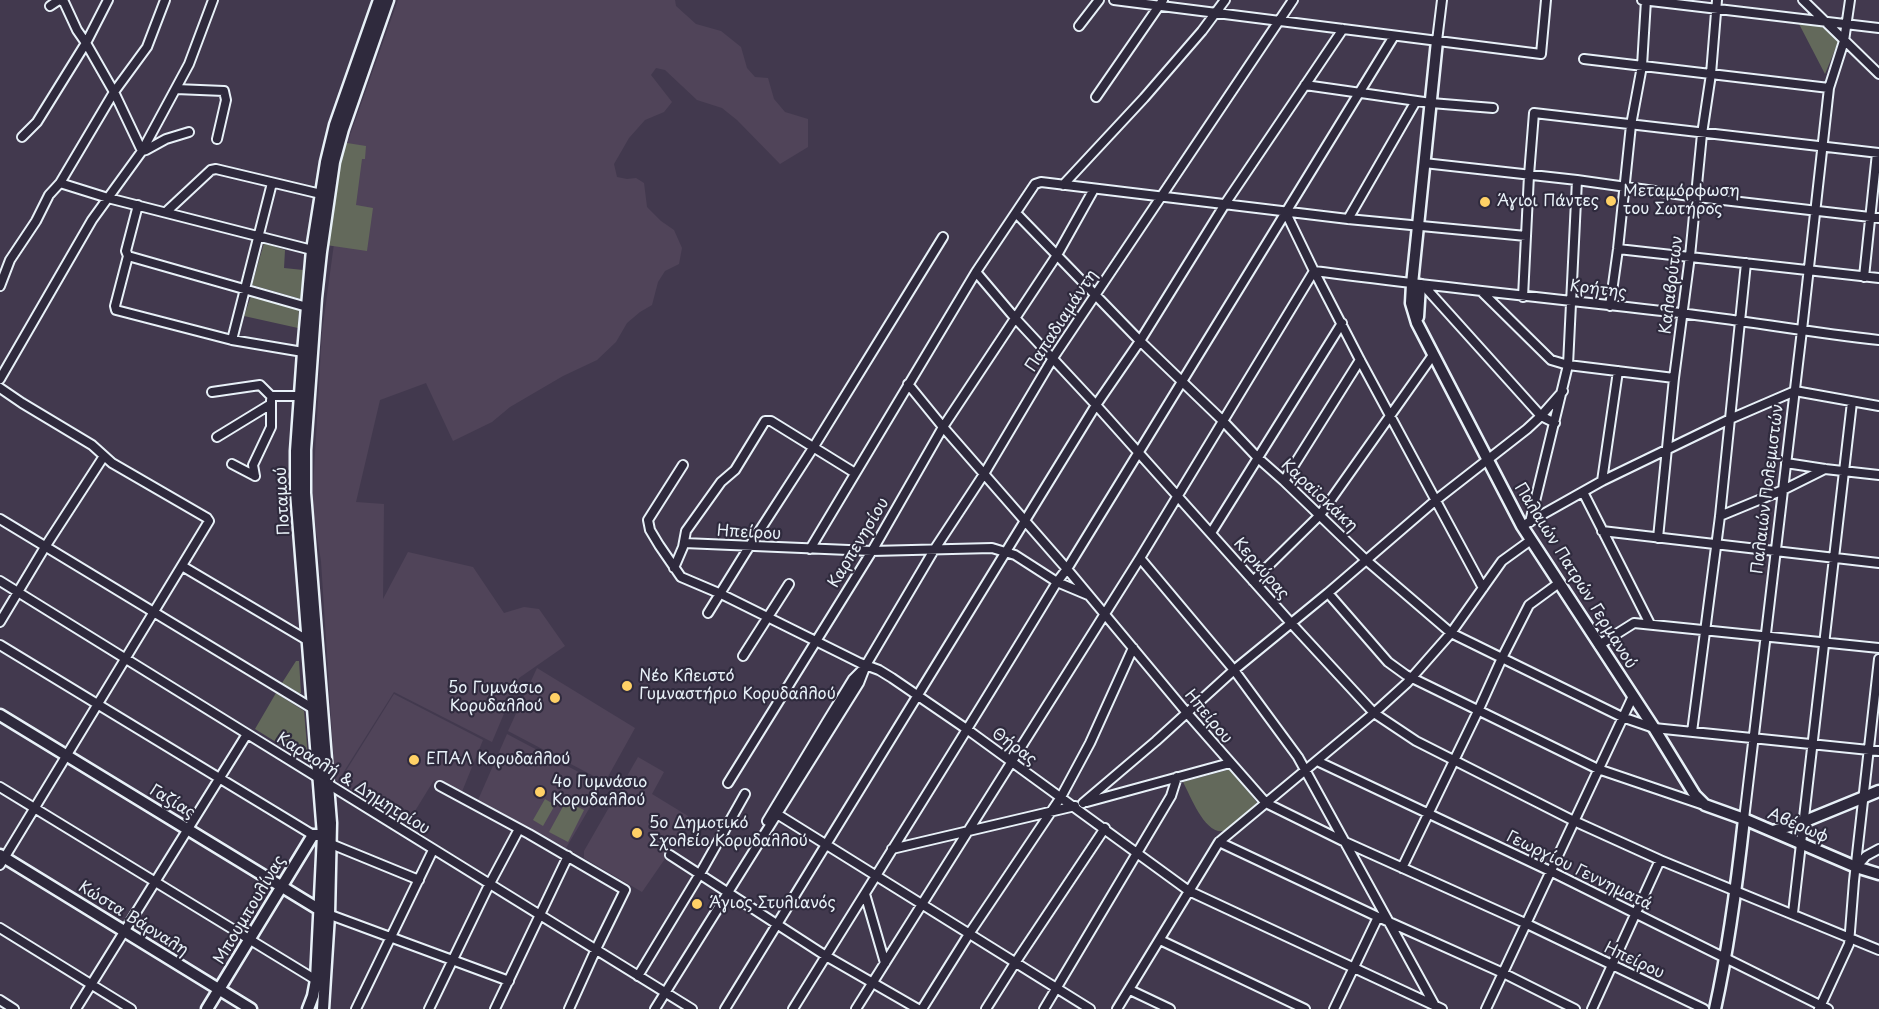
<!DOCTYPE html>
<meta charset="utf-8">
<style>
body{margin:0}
canvas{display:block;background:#42394e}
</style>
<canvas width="1879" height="1009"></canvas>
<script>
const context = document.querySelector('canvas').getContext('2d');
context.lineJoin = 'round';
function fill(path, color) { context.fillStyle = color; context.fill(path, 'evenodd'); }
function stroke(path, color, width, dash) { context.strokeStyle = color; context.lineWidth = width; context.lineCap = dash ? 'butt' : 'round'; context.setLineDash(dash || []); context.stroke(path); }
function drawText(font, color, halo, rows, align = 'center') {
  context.font = font + ' "Playpen Sans",sans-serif'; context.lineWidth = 4.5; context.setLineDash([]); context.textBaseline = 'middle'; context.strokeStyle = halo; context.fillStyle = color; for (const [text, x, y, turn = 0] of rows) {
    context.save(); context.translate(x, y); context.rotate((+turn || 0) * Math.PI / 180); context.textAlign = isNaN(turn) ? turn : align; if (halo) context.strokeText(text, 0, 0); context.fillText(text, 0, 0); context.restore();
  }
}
fill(new Path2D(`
 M 398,0 L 675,0 L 676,6 L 696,24 L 721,31 L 741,47 L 747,68 L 755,77 L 768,78 L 774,99 L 785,112 L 808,119 L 808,147 L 780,164 L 737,120 L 722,108 L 697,100 L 665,70 L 656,68 L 651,75 L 672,102 L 664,112 L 645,120 L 629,138 L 614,164 L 617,177 L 627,179 L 636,178 L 644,183 L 647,207 L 661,221 L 674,230 L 682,248 L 679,264 L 665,271 L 658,282 L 652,305 L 640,312 L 627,323 L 616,342 L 597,360 L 563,376 L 510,407 L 492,422 L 453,441 L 426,383 L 380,400 L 356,502 L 384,504 L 383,599 L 408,552 L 473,567 L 504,613 L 524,607 L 539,609 L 565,646 L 519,678 L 492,742 L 394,692 L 338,781 L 335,779 L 321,561 L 312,506 L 322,332 L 348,141 Z
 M 537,668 L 635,728 L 605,782 L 508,731 Z
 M 394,694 L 483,740 L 461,794 L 434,780 L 407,824 L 339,782 Z
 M 507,734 L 603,785 L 566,848 L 478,800 Z
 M 638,757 L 664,772 L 652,794 L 688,816 L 669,853 L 642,892 L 584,858 L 584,851 Z`), '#504459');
fill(new Path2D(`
 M 1798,22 L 1826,27 L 1839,40 L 1825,74 Z
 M 341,142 L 366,146 L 365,159 L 362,159 L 356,205 L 373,208 L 367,251 L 326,245 Z
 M 264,243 L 285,250 L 284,268 L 303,270 L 301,299 L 252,285 Z
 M 251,296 L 299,309 L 298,328 L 244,316 Z
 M 296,661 L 299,661 L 301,693 L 299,693 L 282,683 Z
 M 276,693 L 304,711 L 308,757 L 305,760 L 255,729 Z
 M 1231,769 L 1258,804 L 1224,831 C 1205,835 1191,797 1183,782 Z
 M 545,799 L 555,805 L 543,826 L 533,820 Z
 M 566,801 L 584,810 L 568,842 L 549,832 Z`), '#63695b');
const street = new Path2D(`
 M 108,0 L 86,43 L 114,92 L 142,151
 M 1114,0 L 1541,54 L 1546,0
 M 1642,0 L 1879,28
 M 1803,0 L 1879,74
 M 1079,26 L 1099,0
 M 1437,41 L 1442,0
 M 1584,59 L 1829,88
 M 1305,85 L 1431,103 L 1493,108
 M 176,89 L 224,91 L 226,100 L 217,139
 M 1096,97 L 1163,0
 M 22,137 L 37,122 L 86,43 L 77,30 L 64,2 L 59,0 L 50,6
 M 142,151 L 146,150 L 166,139 L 189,132
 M 1424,163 L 1577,180 L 1697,197 L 1879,218
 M 60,183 L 108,198 L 316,251
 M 1063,185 L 1144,98 L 1202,31 L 1225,0
 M 138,205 L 126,251 L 128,256 L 115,306 L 116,310 L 232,340 L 303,352
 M 1285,211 L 1314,271 L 1360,360 L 1483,588
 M 166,212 L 211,170 L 216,169 L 321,194
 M 1016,213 L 1140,341 L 1222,420 L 1258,458 L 1284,481 L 1366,560 L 1451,633 L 1622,717 L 1654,728 L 1879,751
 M 1348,219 L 1416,101
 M 1618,249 L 1879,278
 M 128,256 L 307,307
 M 1314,271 C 1436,287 1558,299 1680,313 C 1747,321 1813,333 1879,340
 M 976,272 L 1015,318 L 1096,405 L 1290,622 L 1374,713 L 1416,741 L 1574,821 L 1660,860 L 1879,950
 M 1864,277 L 1877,153
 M 0,286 L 10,260 L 36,221 L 49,195 L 60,183 L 114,92 L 147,47 L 165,0
 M 1424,286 L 1541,416 L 1555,423
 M 1482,292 L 1551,360 L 1568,365 L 1674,378
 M 1523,297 L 1529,175 L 1534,113 L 1879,153
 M 1610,306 L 1618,249 L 1631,125 L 1642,66 L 1646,0
 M 232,340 L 272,183
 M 0,379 L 92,220 L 142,151 L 189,64 L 213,0
 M 908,384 L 943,427 L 1067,569 L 1187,713 L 1266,803 L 1345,842 L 1527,924 L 1704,1009
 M 0,388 L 22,403 L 92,445 L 112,463 L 207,518 L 209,521 L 0,865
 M 212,392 L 260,385 L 271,396 L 300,396
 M 217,437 L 271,404 L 271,400
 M 1786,463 L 1825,469 L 1879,475
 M 232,464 L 255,476
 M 683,465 L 648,520 L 650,530 L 659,545 L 681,577 L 721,594 L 860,663 L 879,670 L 892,678 L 968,730 L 1189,891 L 1442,1009
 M 255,476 L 253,465 L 271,427 L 271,404
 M 1284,481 L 1360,360
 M 1602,481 L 1618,371
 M 1583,492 L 1650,624
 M 1720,516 L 1783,490 L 1825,469
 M 0,519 L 312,708
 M 1530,522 L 1568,365 L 1577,180
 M 1522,526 L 1602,481 L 1730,419 L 1795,391 L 1879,406
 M 1602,531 L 1879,563
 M 1211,533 L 1342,323
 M 1658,538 L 1674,378 L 1690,256 L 1702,134 L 1711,74 L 1717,0
 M 684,543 L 872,551 L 992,548 L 1015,555 L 1057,582 L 1088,595
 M 810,549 L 976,272 L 1035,184 L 1041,182 L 1348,219 L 1526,236
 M 1140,558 L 1234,670 L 1298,757 L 1435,1006
 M 182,566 L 307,640
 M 674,568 L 683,547 L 686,531 L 721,482 L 735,470 L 765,421 L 771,421 L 855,473
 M 0,581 L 692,1009
 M 1253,581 L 1320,515 L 1433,355
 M 1328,593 L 1388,662 L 1406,675 L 1598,769 L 1701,804
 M 708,613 L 749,547 L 813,448 L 943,237
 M 0,622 L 45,547 L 104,456
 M 0,645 L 313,835
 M 1599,645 L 1634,623 L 1879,648
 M 743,656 L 789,584
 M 1692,732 L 1720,516 L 1746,263
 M 1317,761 L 1550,871 L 1828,1009
 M 728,783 L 872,551 L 943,427 L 1057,255 L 1094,189
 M 440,786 L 529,834 L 625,890 L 596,949 L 569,1009
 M 0,787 L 316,980
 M 1087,802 L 1230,763
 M 1083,803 L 1156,741 L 1234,670 L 1328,593 L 1436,500 L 1527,429 L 1541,416 L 1563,391
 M 777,814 L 1090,1009
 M 1744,819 L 1802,330 L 1829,88 L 1844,41 L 1850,0
 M 767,821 L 826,723 L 853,679 L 861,671
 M 1219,842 L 1378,917 L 1503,973 L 1575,1009
 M 331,844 L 419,880
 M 892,849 L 1075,806
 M 670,855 L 826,956 L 918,1009
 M 1857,866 L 1866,856 L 1879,849
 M 1402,868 L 1479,709 L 1502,658 L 1529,605 L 1559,583
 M 865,894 L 885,963
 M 325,913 L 509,981
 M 1793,913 L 1852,402
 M 0,928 L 131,1009
 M 1160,940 L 1305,1009
 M 638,976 L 701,872 L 745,794
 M 1130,990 L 1170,1009
 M 0,1000 L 14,1009
 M 76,1009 L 247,734
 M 356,1009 L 433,850
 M 429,1009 L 487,889 L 519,829
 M 495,1009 L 568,856
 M 655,1009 L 859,683 L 866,665 L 934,550 L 984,474 L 1053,358 L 1293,0
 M 725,1009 L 1096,405 L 1140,341 L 1225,204 L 1343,29
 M 793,1009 C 881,867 971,725 1057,582 L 1067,569 L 1394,36
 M 856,1009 L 1140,558 L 1314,271
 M 922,1009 L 969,934 L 1061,797 L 1090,743 L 1133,648
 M 986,1009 L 1015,963 L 1105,828
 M 1044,1009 L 1171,796 L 1177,777
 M 1117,1009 L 1219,842 L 1374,713 L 1407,683 L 1451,633 L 1502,561 L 1531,540
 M 1334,1009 L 1378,917
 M 1486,1009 L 1633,696
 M 1592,1009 L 1660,860
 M 1819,1009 L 1849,944 L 1854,881 L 1879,659`);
const secondary = new Path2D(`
 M 1437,41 L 1412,284 L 1411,303 L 1417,323 L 1522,526 L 1654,728 L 1695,795 L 1705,805 L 1744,819 L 1856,867 L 1879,874
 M 1418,317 L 1420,285
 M 0,715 L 320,910
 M 1773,831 L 1803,822 L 1879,791
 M 0,855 L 251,1009
 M 207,1009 L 313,835 L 323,835
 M 308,1009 L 313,996 L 316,980 L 323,835 L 296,492 L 296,451 L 303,352 L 312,250 L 326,162 L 335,125 L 379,0
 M 323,1009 L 329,915 L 331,823 L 305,493 L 305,450 L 316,298 L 321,252 L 334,162 L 343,129 L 388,0
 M 1715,1009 C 1729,946 1737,883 1744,819`);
stroke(street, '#e8f1f8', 12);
stroke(secondary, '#e8f1f8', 15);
stroke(street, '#2f2a3d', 8);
stroke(secondary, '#2f2a3d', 10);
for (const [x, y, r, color] of [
 [1611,201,6,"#ffd166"],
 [1485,202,6,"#ffd166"],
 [627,686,6,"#ffd166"],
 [555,698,6,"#ffd166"],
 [414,760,6,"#ffd166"],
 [540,792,6,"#ffd166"],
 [637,833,6,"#ffd166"],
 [697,904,6,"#ffd166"]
]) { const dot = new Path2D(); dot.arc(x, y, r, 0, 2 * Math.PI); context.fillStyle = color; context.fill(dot); stroke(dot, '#2f2a3d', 2); }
drawText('16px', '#e8f1f8', '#2f2a3d', [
 ["Μεταμόρφωση",1623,192],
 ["του Σωτήρος",1623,210],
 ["Άγιοι Πάντες",1497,202],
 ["Νέο Κλειστό",639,677],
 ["Γυμναστήριο Κορυδαλλού",639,695],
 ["5ο Γυμνάσιο",543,689,"right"],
 ["Κορυδαλλού",543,707,"right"],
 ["ΕΠΑΛ Κορυδαλλού",426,760],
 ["4ο Γυμνάσιο",552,783],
 ["Κορυδαλλού",552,801],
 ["5ο Δημοτικό",649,824],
 ["Σχολείο Κορυδαλλού",649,842],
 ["Άγιος Στυλιανός",709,904]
], 'left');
drawText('16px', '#e8f1f8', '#2f2a3d', [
 ["Καλαβρύτων",1672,285,-83],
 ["Κρήτης",1598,290,7],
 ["Παπαδιαμάντη",1062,321,-57],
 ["Παλαιών Πολεμιστών",1768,489,-83],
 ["Καραϊσκάκη",1319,496,43],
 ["Ποταμού",283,501,-93],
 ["Ηπείρου",749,533,3],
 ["Καρπενησίου",859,543,-59],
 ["Κερκύρας",1261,569,49],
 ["Παλαιών Πατρών Γερμανού",1575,576,58],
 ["Ηπείρου",1208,717,50],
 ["Θήρας",1014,747,36],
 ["Καραολή & Δημητρίου",353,784,32],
 ["Γαζίας",172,802,31],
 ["Αβέρωφ",1798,826,23],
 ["Γεωργίου Γεννηματά",1579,871,26],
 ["Μπουμπουλίνας",250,910,-59],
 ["Κώστα Βάρναλη",133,919,32],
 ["Ηπείρου",1634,961,25]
]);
</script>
